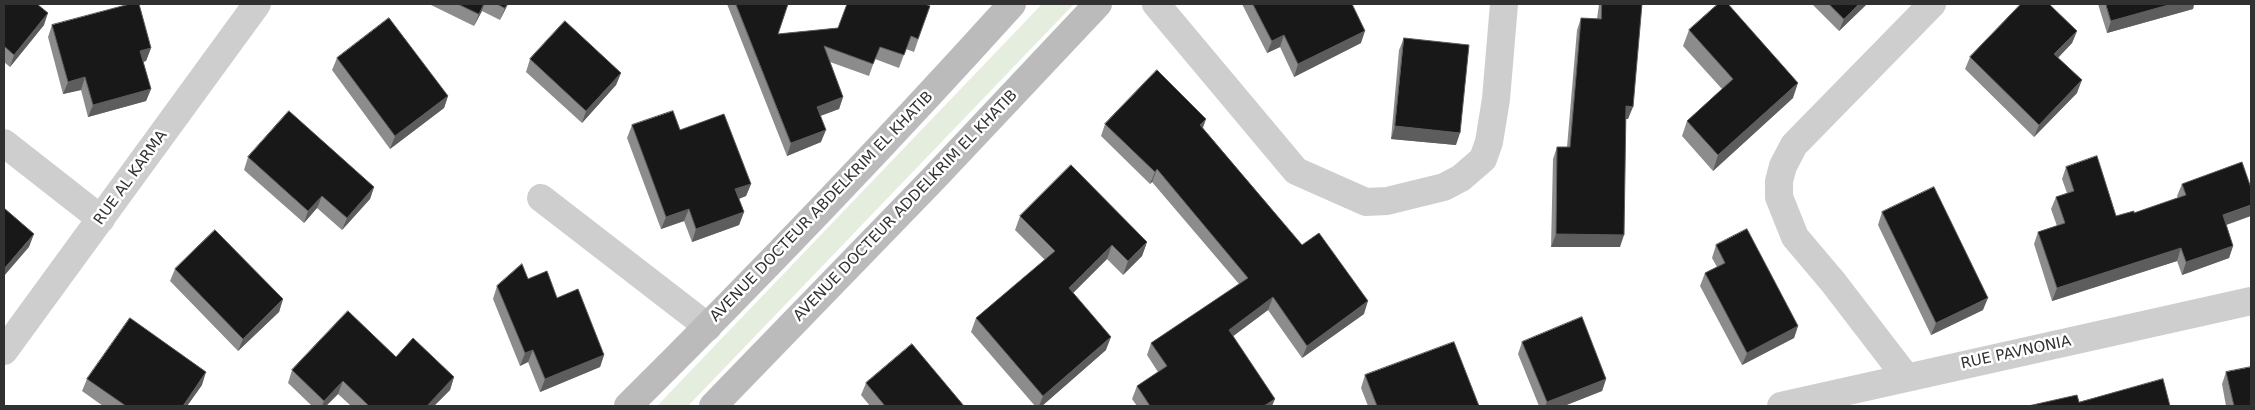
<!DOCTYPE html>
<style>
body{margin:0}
#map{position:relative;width:2255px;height:410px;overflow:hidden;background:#fff;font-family:"DejaVu Sans",sans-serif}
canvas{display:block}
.frame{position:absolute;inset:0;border:5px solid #313131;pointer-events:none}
</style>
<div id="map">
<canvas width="2255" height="410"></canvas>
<div class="frame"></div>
</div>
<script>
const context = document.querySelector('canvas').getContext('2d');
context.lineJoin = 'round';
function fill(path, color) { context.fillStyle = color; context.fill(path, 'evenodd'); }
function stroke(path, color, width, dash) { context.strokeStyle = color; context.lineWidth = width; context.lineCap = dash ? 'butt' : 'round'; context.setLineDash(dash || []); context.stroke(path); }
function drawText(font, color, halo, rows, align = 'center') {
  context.font = font + ' "DejaVu Sans",sans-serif'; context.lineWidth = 5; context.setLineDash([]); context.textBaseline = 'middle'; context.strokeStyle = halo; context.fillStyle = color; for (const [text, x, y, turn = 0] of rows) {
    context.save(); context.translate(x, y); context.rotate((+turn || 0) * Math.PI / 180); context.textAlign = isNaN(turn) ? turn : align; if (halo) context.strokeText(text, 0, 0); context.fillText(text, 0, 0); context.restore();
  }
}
fill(new Path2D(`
 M 1042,4 L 1074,4 L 688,406 L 657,406 Z`), '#e5eddf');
stroke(new Path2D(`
 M 1156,4 L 1296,171 L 1366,202 L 1387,201 L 1444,187 L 1461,178 L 1483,159 L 1489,142 L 1496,99 L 1504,4
 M 4,143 L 101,219
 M 541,198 L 708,327
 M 4,351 L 257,4
 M 1906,377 L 1833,282 L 1795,237 L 1779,197 L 1779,181 L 1783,166 L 1794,145 L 1932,4
 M 1781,406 L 2251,301`), '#cecece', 28);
stroke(new Path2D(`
 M 628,406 C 760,275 888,141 1012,4
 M 713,406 L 934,178 L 1098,4`), '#bbb', 28);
fill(new Path2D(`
 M 4,4 L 44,25 L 10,67 L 4,62 Z
 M 429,4 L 508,4 L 500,20 L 482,11 L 474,26 Z
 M 727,4 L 788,4 L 778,34 L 838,28 L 930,6 L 914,52 L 906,49 L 899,68 L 875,59 L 869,76 L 830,62 L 843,97 L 839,109 L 820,116 L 821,142 L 787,156 Z
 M 1242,4 L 1352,4 L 1361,43 L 1294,77 L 1280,47 L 1267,53 Z
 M 1599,4 L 1642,4 L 1628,119 L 1626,119 L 1620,247 L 1551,247 L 1553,159 L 1557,147 L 1567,147 L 1577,30 L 1581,18 L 1597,19 Z
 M 1812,4 L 1867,4 L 1839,31 Z
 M 2098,4 L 2194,4 L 2193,9 L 2107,33 Z
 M 52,25 L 151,48 L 146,61 L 143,62 L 151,89 L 146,101 L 88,117 L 81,90 L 63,94 L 48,37 Z
 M 1689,30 L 1793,98 L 1713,171 L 1682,136 L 1687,121 L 1722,89 L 1683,46 Z
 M 2077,31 L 2072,43 L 2058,58 L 2077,93 L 2034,137 L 1965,69 L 1970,57 Z
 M 1404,38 L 1456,145 L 1391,139 L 1399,50 Z
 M 337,58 L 448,96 L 444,108 L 390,149 L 332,70 Z
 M 530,59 L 621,73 L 616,85 L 582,123 L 526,72 Z
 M 1206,119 L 1203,128 L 1302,245 L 1364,314 L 1302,358 L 1268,310 L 1233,336 L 1272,406 L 1137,406 L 1132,399 L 1137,386 L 1158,372 L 1147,355 L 1151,343 L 1239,284 L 1152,182 L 1150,184 L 1101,136 L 1105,124 Z
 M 632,125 L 680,130 L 751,184 L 746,196 L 739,199 L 744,212 L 739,225 L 692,242 L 684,221 L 661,229 L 627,138 Z
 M 248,157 L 374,187 L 370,199 L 342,230 L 317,208 L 304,223 L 244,170 Z
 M 2066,167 L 2116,216 L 2134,213 L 2178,198 L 2177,196 L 2182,184 L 2226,225 L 2233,246 L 2229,258 L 2182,275 L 2177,261 L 2052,301 L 2034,244 L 2038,232 L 2057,226 L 2051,209 L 2056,197 L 2067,193 L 2062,179 Z
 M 1882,212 L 1983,310 L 1931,335 L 1878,225 Z
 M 1020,216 L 1147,242 L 1142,256 L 1123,275 L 1107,259 L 1073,293 L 1106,350 L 1042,406 L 1035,406 L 971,332 L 976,318 L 1045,260 L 1015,230 Z
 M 1716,245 L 1798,326 L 1794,338 L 1742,365 L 1700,286 L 1705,273 L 1717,267 L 1712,258 Z
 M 175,269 L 283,299 L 279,312 L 238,351 L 170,281 Z
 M 528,279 L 557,298 L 604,355 L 600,367 L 540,392 L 528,362 L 520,366 L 493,299 L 497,286 Z
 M 1522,342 L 1606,379 L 1602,391 L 1564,406 L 1539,406 L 1518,354 Z
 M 396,357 L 454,377 L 450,390 L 434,406 L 351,406 L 338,394 L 326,406 L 312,406 L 288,383 L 292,370 Z
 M 2226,372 L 2251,406 L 2226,406 L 2222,384 Z
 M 1365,375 L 1479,406 L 1368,406 L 1361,388 Z
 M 87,379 L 202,385 L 187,406 L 103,406 L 82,391 Z
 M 866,383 L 964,406 L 870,406 L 861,395 Z`), '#8c8c8c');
fill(new Path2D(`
 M 484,4 L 482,11 L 474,26 L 479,14 Z
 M 507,4 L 508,4 L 500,20 L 505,8 Z
 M 1859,4 L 1867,4 L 1839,31 L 1844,19 Z
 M 2172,4 L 2194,4 L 2193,9 L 2107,33 L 2111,21 Z
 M 48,13 L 44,25 L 10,67 L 14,55 Z
 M 1365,31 L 1361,43 L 1294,77 L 1298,64 Z
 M 2077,31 L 2072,43 L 2050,66 L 2054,54 Z
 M 1284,35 L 1280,47 L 1267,53 L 1272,41 Z
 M 151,48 L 146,61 L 136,64 L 140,51 Z
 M 621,73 L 616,85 L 582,123 L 586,111 Z
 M 85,77 L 81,90 L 63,94 L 68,82 Z
 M 2082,80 L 2077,93 L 2034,137 L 2039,125 Z
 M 1798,83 L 1793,98 L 1713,171 L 1718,155 Z
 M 151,89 L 146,101 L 88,117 L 93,105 Z
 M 448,96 L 444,108 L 390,149 L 395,136 Z
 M 843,97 L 839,109 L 812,119 L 817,107 Z
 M 1626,106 L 1633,107 L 1628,119 L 1621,119 Z
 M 1206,119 L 1201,131 L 1200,125 Z
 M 1395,126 L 1460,133 L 1456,145 L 1391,139 Z
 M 826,130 L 821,142 L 787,156 L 791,143 Z
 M 1157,169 L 1152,182 L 1150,184 L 1155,172 Z
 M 751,184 L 746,196 L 730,202 L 735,189 Z
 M 374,187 L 370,199 L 342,230 L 347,218 Z
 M 322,196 L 317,208 L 304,223 L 308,211 Z
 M 2251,205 L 2251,216 L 2218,228 L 2223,215 Z
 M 689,209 L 684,221 L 661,229 L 666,217 Z
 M 744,212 L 739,225 L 692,242 L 696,229 Z
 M 34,234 L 29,247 L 4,276 L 4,269 Z
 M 1556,234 L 1624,235 L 1620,247 L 1551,247 Z
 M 1147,242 L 1142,256 L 1123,275 L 1128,261 Z
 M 1112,245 L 1107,259 L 1064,302 L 1069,288 Z
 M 2233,246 L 2229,258 L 2182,275 L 2186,262 Z
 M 2181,248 L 2177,261 L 2052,301 L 2057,288 Z
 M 1273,297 L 1268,310 L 1224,343 L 1229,330 Z
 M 1988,298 L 1983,310 L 1931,335 L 1936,323 Z
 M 283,299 L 279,312 L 238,351 L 243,339 Z
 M 1368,301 L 1364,314 L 1302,358 L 1307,346 Z
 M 1798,326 L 1794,338 L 1742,365 L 1747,353 Z
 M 1111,337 L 1106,350 L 1042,406 L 1039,406 L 1043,396 Z
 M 533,350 L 528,362 L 520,366 L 525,353 Z
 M 604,355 L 600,367 L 540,392 L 545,379 Z
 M 206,372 L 202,385 L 187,406 L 183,406 Z
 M 454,377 L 450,390 L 434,406 L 427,406 Z
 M 1606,379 L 1602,391 L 1564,406 L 1545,406 L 1547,402 Z
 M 343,381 L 338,394 L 326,406 L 322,406 L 324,401 Z
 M 1275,399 L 1272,406 L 1264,406 Z`), '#5d5d5d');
const building = new Path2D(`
 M 4,4 L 37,4 L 48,13 L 14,55 L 4,46 Z
 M 130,4 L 139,4 L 151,48 L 140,51 L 151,89 L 93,105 L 85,77 L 68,82 L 52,25 Z
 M 458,4 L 484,4 L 479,14 Z
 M 497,4 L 507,4 L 505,8 Z
 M 736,4 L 788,4 L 778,34 L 838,28 L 847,4 L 925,4 L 930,6 L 918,39 L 911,36 L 904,55 L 880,47 L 873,64 L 824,46 L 843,97 L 817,107 L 826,130 L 791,143 Z
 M 1253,4 L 1352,4 L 1365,31 L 1298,64 L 1284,35 L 1272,41 Z
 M 1602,4 L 1642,4 L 1633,107 L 1626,106 L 1624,235 L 1556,234 L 1557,147 L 1570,147 L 1581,18 L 1601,19 Z
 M 1718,4 L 1728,4 L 1798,83 L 1718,155 L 1687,121 L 1733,79 L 1689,30 Z
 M 1829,4 L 1859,4 L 1844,19 Z
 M 2021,4 L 2049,4 L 2077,31 L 2054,54 L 2082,80 L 2039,125 L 1970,57 Z
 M 2106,4 L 2172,4 L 2111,21 Z
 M 389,18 L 448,96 L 395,136 L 337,58 Z
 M 565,21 L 621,73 L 586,111 L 530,59 Z
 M 1404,38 L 1469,45 L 1460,133 L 1395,126 Z
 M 1157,70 L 1206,119 L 1200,125 L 1302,245 L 1319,233 L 1368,301 L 1307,346 L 1273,297 L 1229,330 L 1275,399 L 1264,406 L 1150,406 L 1137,386 L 1167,366 L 1151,343 L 1248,278 L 1157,169 L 1155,172 L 1105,124 Z
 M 289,111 L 374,187 L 347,218 L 322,196 L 308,211 L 248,157 Z
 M 673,111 L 680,130 L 724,114 L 751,184 L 735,189 L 744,212 L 696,229 L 689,209 L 666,217 L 632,125 Z
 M 2097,156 L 2116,216 L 2134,211 L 2134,213 L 2186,195 L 2182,184 L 2242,162 L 2251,188 L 2251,205 L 2223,215 L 2233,246 L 2186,262 L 2181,248 L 2057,288 L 2038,232 L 2065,223 L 2056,197 L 2074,191 L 2066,167 Z
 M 1071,165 L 1147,242 L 1128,261 L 1112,245 L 1069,288 L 1111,337 L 1043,396 L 976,318 L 1055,251 L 1020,216 Z
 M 1934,187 L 1988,298 L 1936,323 L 1882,212 Z
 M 4,208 L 34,234 L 4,269 Z
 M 1747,229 L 1798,326 L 1747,353 L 1705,273 L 1725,263 L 1716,245 Z
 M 215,230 L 283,299 L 243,339 L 175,269 Z
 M 522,264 L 528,279 L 547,271 L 557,298 L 578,289 L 604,355 L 545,379 L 533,350 L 525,353 L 497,286 Z
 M 348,311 L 396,357 L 413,338 L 454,377 L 427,406 L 369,406 L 343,381 L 324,401 L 292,370 Z
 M 1582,317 L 1606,379 L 1547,402 L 1522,342 Z
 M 130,318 L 206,372 L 183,406 L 126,406 L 87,379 Z
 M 1454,342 L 1479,406 L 1377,406 L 1365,375 Z
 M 912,344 L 964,406 L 885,406 L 866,383 Z
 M 2251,367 L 2251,406 L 2234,406 L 2226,372 Z
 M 2163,379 L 2170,406 L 2028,406 L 2077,395 L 2079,402 Z`);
fill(building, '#181818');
stroke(building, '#5d5d5d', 1);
drawText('15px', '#313131', '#fff', [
 ["RUE AL KARMA",131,178,-54],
 ["AVENUE DOCTEUR ADDELKRIM EL KHATIB",906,206,-46],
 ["AVENUE DOCTEUR ABDELKRIM EL KHATIB",822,207,-46],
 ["RUE PAVNONIA",2016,353,-12]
]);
</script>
